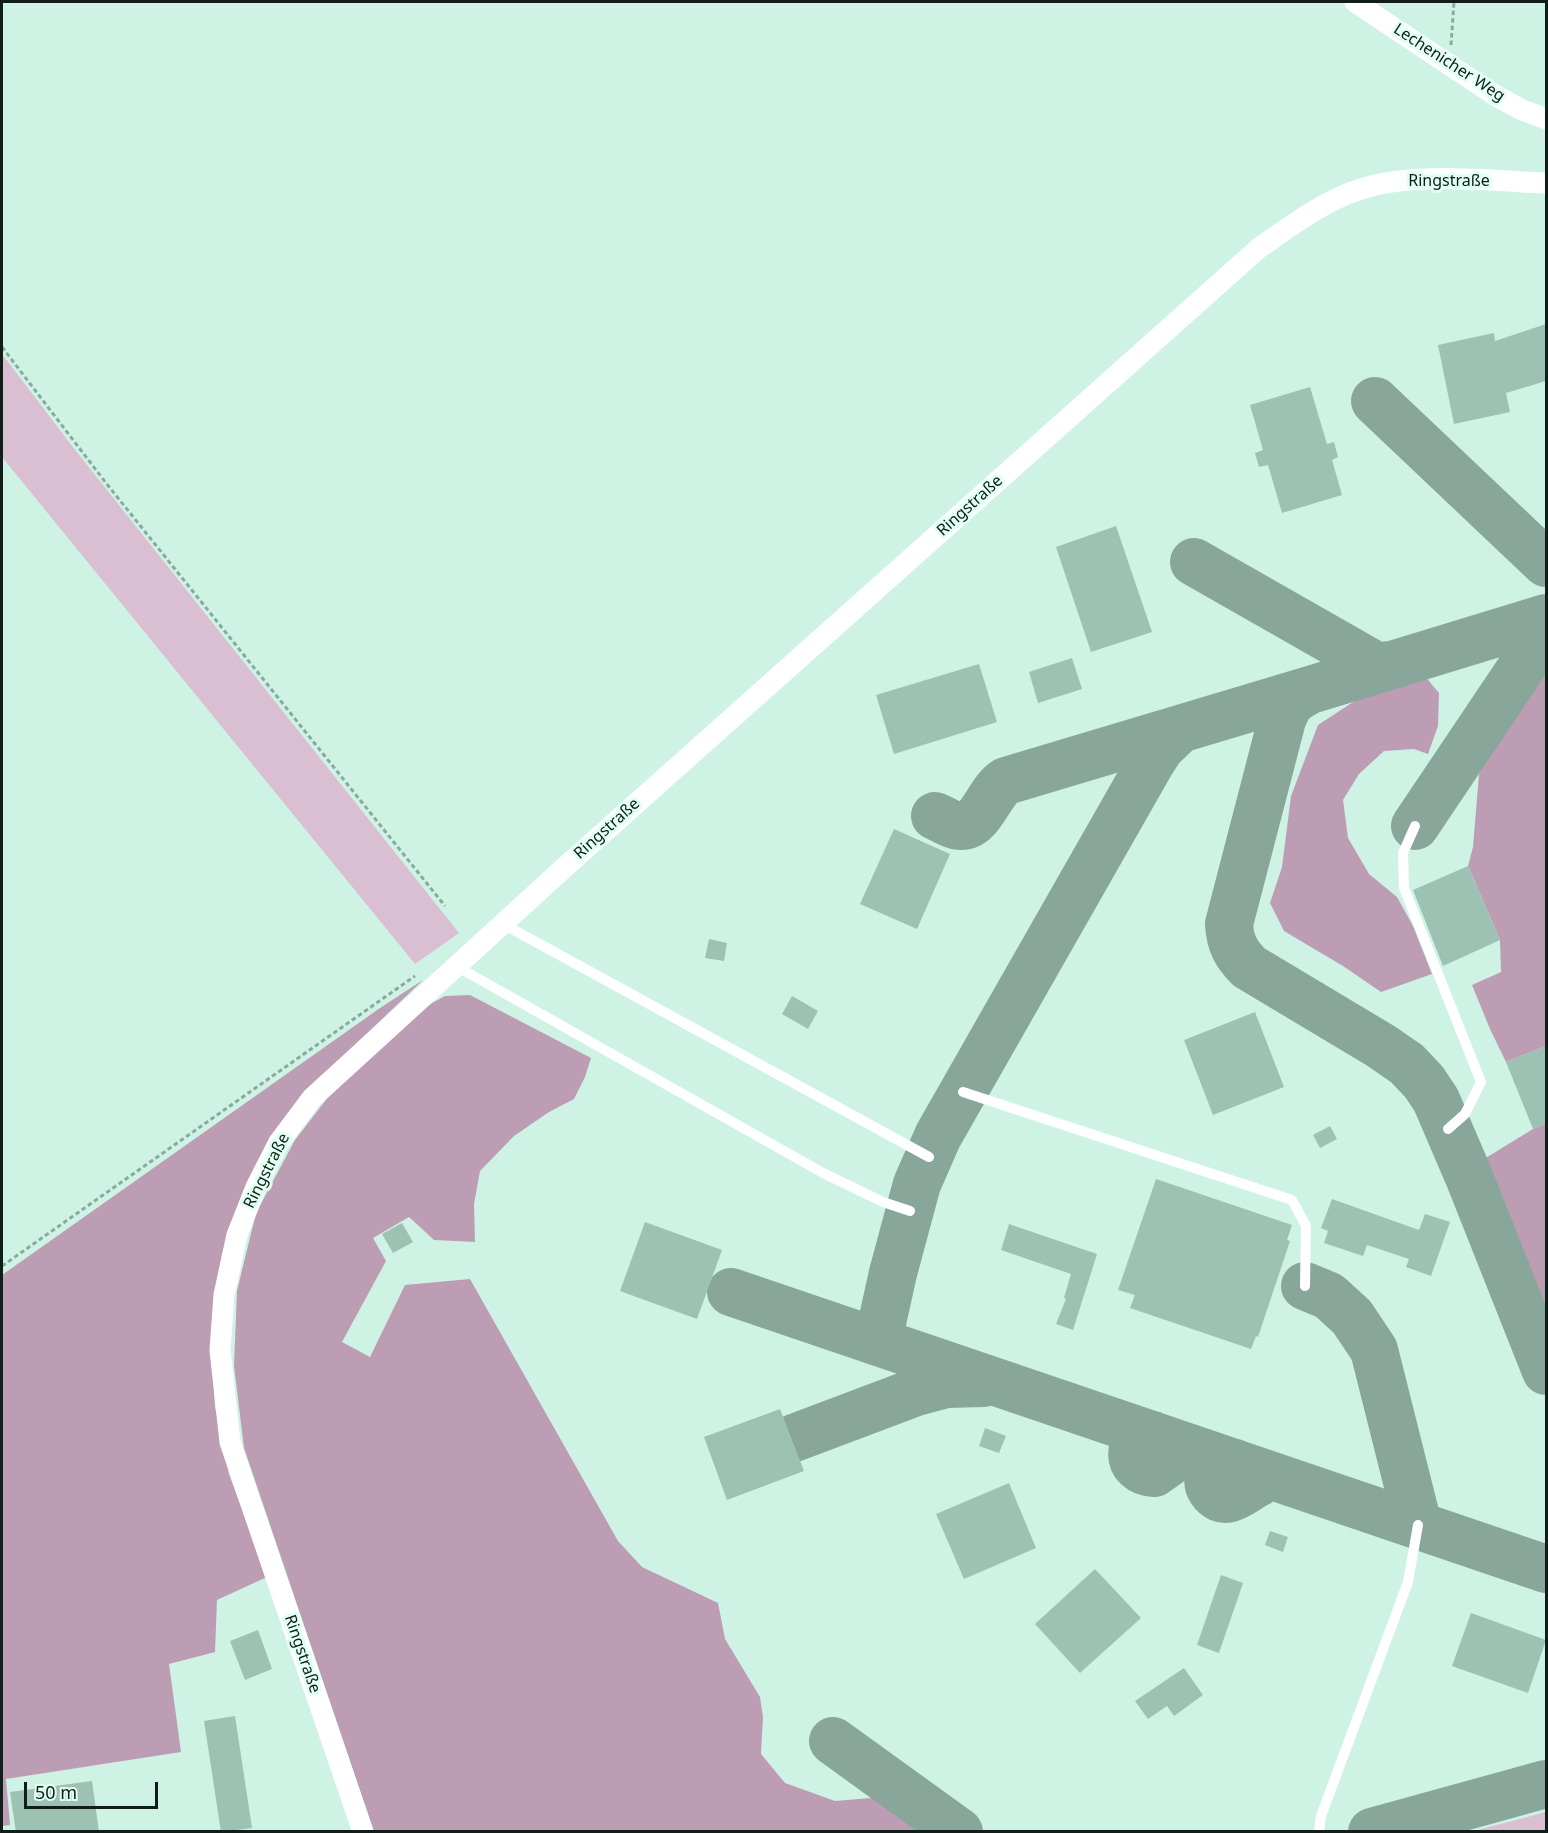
<!DOCTYPE html>
<meta charset="utf-8">
<style>
body{margin:0}
#map{position:relative;width:1548px;height:1833px;overflow:hidden;background:#cef3e5;font-family:"Noto Sans",sans-serif}
canvas{display:block}
.frame{position:absolute;inset:0;border:3px solid #101d18;pointer-events:none}
.scale{position:absolute;left:24px;top:1782px;width:134px;height:27px;box-sizing:border-box;border:3px solid #101d18;border-top:0;padding-left:8px;font-size:18px;line-height:21px;white-space:nowrap;color:#101d18;-webkit-text-stroke:4px #e1fff3;paint-order:stroke}
</style>
<div id="map">
<canvas width="1548" height="1833"></canvas>
<div class="frame"></div>
<div class="scale">50 m</div>
</div>
<script>
const context = document.querySelector('canvas').getContext('2d');
context.lineJoin = 'round';
function fill(path, color) { context.fillStyle = color; context.fill(path, 'evenodd'); }
function stroke(path, color, width, dash) { context.strokeStyle = color; context.lineWidth = width; context.lineCap = dash ? 'butt' : 'round'; context.setLineDash(dash || []); context.stroke(path); }
function drawText(font, color, halo, rows, align = 'center') {
  context.font = font + ' "Noto Sans",sans-serif'; context.lineWidth = 6; context.setLineDash([]); context.textBaseline = 'middle'; context.strokeStyle = halo; context.fillStyle = color; for (const [text, x, y, turn = 0] of rows) {
    context.save(); context.translate(x, y); context.rotate((+turn || 0) * Math.PI / 180); context.textAlign = isNaN(turn) ? turn : align; if (halo) context.strokeText(text, 0, 0); context.fillText(text, 0, 0); context.restore();
  }
}
fill(new Path2D(`
 M 2,354 L 72,446 L 459,933 L 415,964 L 2,457 Z
 M 1546,1812 L 1546,1831 L 1474,1831 Z`), '#dabed2');
fill(new Path2D(`
 M 1546,666 L 1546,1046 L 1506,1062 L 1490,1029 L 1472,985 L 1501,972 L 1500,940 L 1468,866 L 1473,847 L 1479,774 Z
 M 1423,674 L 1439,693 L 1438,726 L 1428,754 L 1414,749 L 1384,751 L 1359,774 L 1343,800 L 1348,838 L 1369,874 L 1397,897 L 1413,926 L 1432,974 L 1381,992 L 1343,966 L 1284,931 L 1270,903 L 1282,867 L 1291,796 L 1318,725 L 1367,693 Z
 M 423,980 L 341,1058 L 248,1184 L 222,1254 L 211,1332 L 215,1407 L 229,1474 L 267,1577 L 217,1600 L 215,1652 L 169,1664 L 181,1752 L 6,1779 L 10,1825 L 2,1826 L 2,1275 L 380,1008 Z
 M 470,995 L 591,1058 L 585,1077 L 574,1099 L 549,1112 L 514,1136 L 480,1171 L 474,1204 L 475,1242 L 434,1240 L 409,1217 L 373,1238 L 386,1261 L 342,1342 L 370,1357 L 405,1285 L 470,1279 L 618,1541 L 642,1567 L 718,1603 L 725,1639 L 760,1697 L 763,1717 L 761,1754 L 785,1783 L 835,1801 L 871,1798 L 915,1824 L 923,1831 L 374,1832 L 244,1448 L 234,1366 L 237,1291 L 256,1213 L 295,1140 L 335,1088 L 423,1008 L 445,996 Z
 M 1546,1123 L 1546,1309 L 1484,1159 L 1533,1129 Z`), '#bc9db4');
stroke(new Path2D(`
 M 1375,401 L 1546,563
 M 1194,562 L 1373,664 L 1381,666 L 1397,664
 M 1546,618 L 1310,690 C 1293,699 1289,702 1282,720 L 1229,924 C 1230,943 1236,954 1249,967 L 1381,1046 L 1407,1064 L 1424,1082 L 1436,1100 L 1469,1177 L 1546,1371
 M 935,816 C 943,819 952,826 961,826 C 981,827 989,791 1006,781 L 1310,690
 M 1415,826 L 1546,631
 M 1305,1286 L 1329,1296 L 1352,1317 L 1374,1350 L 1418,1525
 M 731,1292 L 1546,1569
 M 878,1341 L 893,1273 L 917,1184 L 938,1136 L 1150,764 L 1161,747 L 1179,730
 M 1153,1435 C 1125,1437 1125,1472 1154,1473 L 1174,1459 L 1185,1455
 M 794,1438 L 916,1392 L 946,1384 L 983,1383
 M 1235,1463 L 1221,1462 L 1210,1472 C 1208,1478 1207,1484 1211,1490 C 1225,1511 1244,1489 1258,1483
 M 833,1741 L 959,1832
 M 1372,1832 L 1546,1784`), '#89a69a', 48);
fill(new Path2D(`
 M 1546,324 L 1546,381 L 1506,393 L 1510,412 L 1454,424 L 1438,345 L 1494,333 L 1495,341 Z
 M 1310,387 L 1327,444 L 1334,442 L 1338,457 L 1332,460 L 1342,495 L 1282,513 L 1268,465 L 1259,467 L 1255,453 L 1263,450 L 1250,405 Z
 M 1116,526 L 1152,632 L 1091,652 L 1056,547 Z
 M 1072,658 L 1082,689 L 1038,703 L 1029,672 Z
 M 979,664 L 997,722 L 894,754 L 876,695 Z
 M 894,829 L 950,854 L 917,929 L 860,904 Z
 M 1468,866 L 1500,940 L 1443,966 L 1413,890 Z
 M 709,939 L 727,943 L 724,961 L 705,958 Z
 M 792,996 L 818,1011 L 808,1029 L 782,1014 Z
 M 1255,1012 L 1284,1087 L 1213,1115 L 1184,1040 Z
 M 1546,1046 L 1546,1123 L 1533,1129 L 1506,1062 Z
 M 1330,1126 L 1337,1139 L 1320,1148 L 1313,1135 Z
 M 1156,1179 L 1292,1225 L 1287,1240 L 1290,1241 L 1258,1337 L 1256,1336 L 1251,1349 L 1130,1308 L 1135,1295 L 1118,1290 Z
 M 1332,1199 L 1419,1230 L 1425,1214 L 1450,1222 L 1431,1276 L 1406,1267 L 1409,1259 L 1367,1245 L 1363,1256 L 1324,1243 L 1328,1231 L 1321,1228 Z
 M 645,1222 L 722,1250 L 697,1319 L 620,1291 Z
 M 402,1223 L 413,1242 L 393,1253 L 382,1234 Z
 M 1009,1224 L 1097,1254 L 1073,1330 L 1056,1324 L 1066,1299 L 1064,1298 L 1071,1274 L 1001,1250 Z
 M 780,1409 L 804,1471 L 727,1500 L 704,1437 Z
 M 985,1428 L 1006,1436 L 999,1453 L 979,1446 Z
 M 1009,1483 L 1036,1548 L 964,1579 L 936,1514 Z
 M 1270,1531 L 1288,1537 L 1283,1552 L 1265,1545 Z
 M 1095,1569 L 1141,1618 L 1080,1673 L 1035,1624 Z
 M 1221,1575 L 1243,1583 L 1219,1653 L 1197,1645 Z
 M 1471,1613 L 1546,1640 L 1528,1693 L 1452,1666 Z
 M 258,1630 L 272,1669 L 245,1680 L 230,1641 Z
 M 1184,1668 L 1203,1695 L 1174,1716 L 1167,1706 L 1148,1719 L 1135,1701 Z
 M 235,1716 L 252,1828 L 221,1832 L 204,1721 Z
 M 92,1781 L 99,1832 L 16,1832 L 10,1792 Z`), '#9dc1b3');
stroke(new Path2D(`
 M 1451,45 L 1454,2
 M 2,347 L 106,483 L 445,906
 M 2,1266 L 415,976`), '#8ca99e', 3, [4.5, 3]);
stroke(new Path2D(`
 M 1415,826 L 1403,853 L 1404,888 L 1481,1082 L 1465,1114 L 1448,1129
 M 503,924 L 929,1157
 M 456,966 L 823,1173 L 883,1202 L 910,1211
 M 963,1092 L 1292,1200 L 1306,1226 L 1305,1286
 M 1319,1832 L 1321,1816 L 1408,1582 L 1418,1525`), '#fff', 10);
stroke(new Path2D(`
 M 1355,2 L 1493,94 L 1520,109 L 1546,119
 M 363,1832 L 230,1442 L 220,1350 L 224,1295 L 237,1235 L 256,1187 L 279,1142 L 312,1098 L 565,867 L 1259,248 C 1291,226 1322,202 1358,190 C 1411,171 1491,181 1546,183`), '#fff', 21);
drawText('16px', '#101d18', '#e1fff3', [
 ["Lechenicher Weg",1449,63,33],
 ["Ringstraße",1449,181],
 ["Ringstraße",970,506,-42],
 ["Ringstraße",607,829,-42],
 ["Ringstraße",267,1171,-63],
 ["Ringstraße",302,1654,71]
]);
</script>
